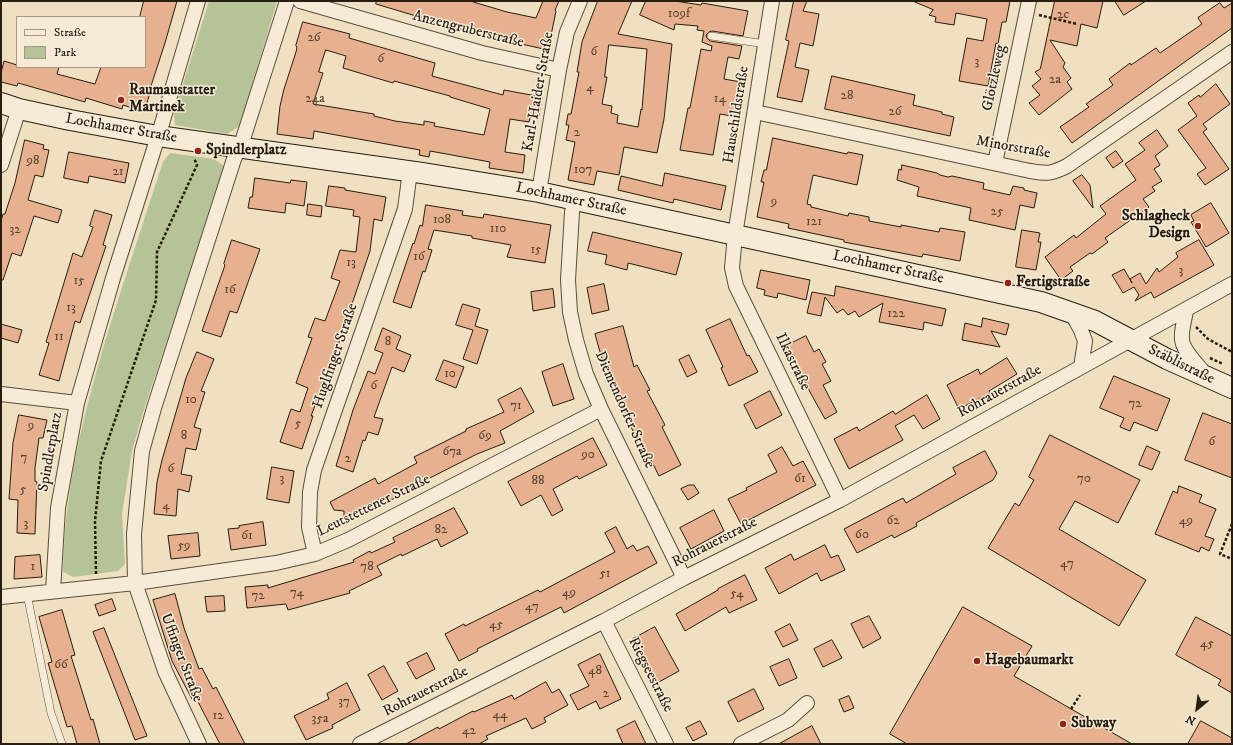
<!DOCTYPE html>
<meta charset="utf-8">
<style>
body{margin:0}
#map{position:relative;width:1233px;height:745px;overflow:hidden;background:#efe0c2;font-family:"IM FELL DW Pica",serif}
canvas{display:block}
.frame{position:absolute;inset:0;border:2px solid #271d10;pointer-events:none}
.legend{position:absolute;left:16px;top:16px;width:130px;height:52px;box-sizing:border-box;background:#f5ebd7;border:1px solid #a39987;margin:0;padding:5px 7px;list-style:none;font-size:12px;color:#271d10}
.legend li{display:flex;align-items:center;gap:8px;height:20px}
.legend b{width:20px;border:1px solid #a39987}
.north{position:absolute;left:1177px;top:689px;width:40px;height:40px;-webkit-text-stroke:3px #f5ebd7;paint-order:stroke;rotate:209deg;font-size:11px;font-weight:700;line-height:16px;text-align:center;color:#271d10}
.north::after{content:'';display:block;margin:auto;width:14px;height:18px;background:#271d10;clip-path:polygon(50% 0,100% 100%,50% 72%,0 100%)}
</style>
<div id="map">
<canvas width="1233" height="745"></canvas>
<div class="frame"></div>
<ul class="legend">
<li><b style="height:5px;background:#f5ebd7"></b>Straße</li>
<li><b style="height:11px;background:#b5c397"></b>Park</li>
</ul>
<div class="north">N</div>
</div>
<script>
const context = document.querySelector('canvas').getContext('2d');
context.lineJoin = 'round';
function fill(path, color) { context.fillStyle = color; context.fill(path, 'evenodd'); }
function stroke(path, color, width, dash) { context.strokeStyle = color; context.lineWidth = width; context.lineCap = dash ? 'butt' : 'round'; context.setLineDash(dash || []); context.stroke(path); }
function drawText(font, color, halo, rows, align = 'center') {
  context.font = font + ' "IM FELL DW Pica",serif'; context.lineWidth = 3; context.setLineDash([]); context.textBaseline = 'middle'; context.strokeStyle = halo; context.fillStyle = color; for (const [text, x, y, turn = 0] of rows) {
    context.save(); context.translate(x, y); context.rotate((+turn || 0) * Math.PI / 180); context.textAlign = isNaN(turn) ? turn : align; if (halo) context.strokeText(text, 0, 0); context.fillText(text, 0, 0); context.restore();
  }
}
fill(new Path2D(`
 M 209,1 L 277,1 L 240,126 L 227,134 L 175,125 L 174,113 Z
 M 170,153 L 214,159 L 223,165 L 223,174 L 144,409 L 132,451 L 122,514 L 125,564 L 118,571 L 73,577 L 63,572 C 64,490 84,412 107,335 C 125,277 144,220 163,162 Z`), '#b5c397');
const building = new Path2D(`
 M 144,1 L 177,1 L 165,43 L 149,92 L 150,93 L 144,112 L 123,105 L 122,109 L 86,98 L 85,102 L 18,83 L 17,86 L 1,82 L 1,73 L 4,61 L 17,65 L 17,67 L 59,67 L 57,74 L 95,84 L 101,67 L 145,67 L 145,17 L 140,17 Z
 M 377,1 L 470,1 L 507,12 L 536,18 L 543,1 L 559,1 L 555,10 L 556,11 L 548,50 L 499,39 L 499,41 L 376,4 Z
 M 598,1 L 632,1 L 618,34 L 672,44 L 664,119 L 657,153 L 624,147 L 619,175 L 597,171 L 594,185 L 568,180 L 575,142 L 566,140 L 569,125 L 566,125 L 568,114 L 571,114 L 579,72 L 577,72 L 582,42 ZM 609,45 L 647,49 L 642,110 L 641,109 L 638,127 L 617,123 L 618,115 L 611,113 L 612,106 L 602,104 L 607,77 L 605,77 Z
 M 646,1 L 675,1 L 701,5 L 702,3 L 748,11 L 743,36 L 712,31 L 709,32 L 706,35 L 707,38 L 710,41 L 742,46 L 739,59 L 728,57 L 724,79 L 741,82 L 738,101 L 739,102 L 737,117 L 720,114 L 713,155 L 680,150 L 688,108 L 690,108 L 701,49 L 711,51 L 712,46 L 702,42 L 704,31 L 697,30 L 698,26 L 675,24 L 674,30 L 640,15 Z
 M 794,1 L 807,1 L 803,11 L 819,14 L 813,46 L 800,43 L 795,67 L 809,70 L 802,102 L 777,97 L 789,41 L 786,40 Z
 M 913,1 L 1010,1 L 1006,22 L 1002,22 L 998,44 L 996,43 L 988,86 L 959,81 L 967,38 L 983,41 L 987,19 L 956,13 L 954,25 L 935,22 L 936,17 L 929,15 L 933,10 Z
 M 1055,1 L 1103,1 L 1097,28 L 1081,24 L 1077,46 L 1050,40 L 1065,63 L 1063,67 L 1071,78 L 1067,82 L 1072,89 L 1039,115 L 1029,103 L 1040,95 L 1032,86 L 1041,79 L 1035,72 L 1040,69 Z
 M 1115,1 L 1146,1 L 1124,15 Z
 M 1220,3 L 1224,8 L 1232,3 L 1232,28 L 1072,143 L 1060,127 L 1089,107 L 1086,104 L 1113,85 L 1109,79 L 1130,63 L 1131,65 L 1156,48 L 1160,53 L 1202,24 L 1198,18 Z
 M 303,22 L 350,34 L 349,38 L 435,63 L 432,76 L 503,95 L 504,90 L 542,97 L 539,116 L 531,114 L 529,122 L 510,119 L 505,152 L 525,155 L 523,173 L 489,168 L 490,162 L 430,151 L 429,157 L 419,155 L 420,150 L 314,131 L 313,139 L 277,134 L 280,106 L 284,89 L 296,52 L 297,47 L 296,46 ZM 326,50 L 346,56 L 343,68 L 393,83 L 394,81 L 450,96 L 450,97 L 490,109 L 484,135 L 434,126 L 435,123 L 424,121 L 424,125 L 395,121 L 374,116 L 374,114 L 313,104 L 323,73 L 319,72 Z
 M 832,76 L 915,95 L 913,105 L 942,112 L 942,114 L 954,117 L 950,136 L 825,109 Z
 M 1216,84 L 1230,104 L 1203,124 L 1207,129 L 1203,132 L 1229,169 L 1205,185 L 1197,174 L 1206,168 L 1178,130 L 1197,116 L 1188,103 L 1199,95 L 1200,97 Z
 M 1157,130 L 1168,146 L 1155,156 L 1160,165 L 1154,169 L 1162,181 L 1152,187 L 1155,191 L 1143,199 L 1149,207 L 1105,238 L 1108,242 L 1092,254 L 1090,253 L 1070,267 L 1073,271 L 1061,280 L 1045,257 L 1074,235 L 1076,238 L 1106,214 L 1100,206 L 1136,180 L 1125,164 L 1145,150 L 1139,143 Z
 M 773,138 L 847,154 L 848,152 L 863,155 L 857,185 L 813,175 L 807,204 L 811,205 L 811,207 L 848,216 L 849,213 L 869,217 L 869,221 L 901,227 L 901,225 L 939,232 L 940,228 L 965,232 L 960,261 L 923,254 L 922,257 L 844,242 L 844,240 L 788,228 L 789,224 L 757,217 L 764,182 L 761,182 L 764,170 L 766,170 Z
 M 25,140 L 44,145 L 43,149 L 49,150 L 43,177 L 35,175 L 28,200 L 62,210 L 58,223 L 34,216 L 21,256 L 12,253 L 3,280 L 1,280 L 1,221 L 3,214 L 5,214 L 15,183 Z
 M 1116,151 L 1123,161 L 1113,168 L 1106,158 Z
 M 69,152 L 129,163 L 125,183 L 89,176 L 88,183 L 64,178 Z
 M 902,165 L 937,173 L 940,175 L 948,177 L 952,176 L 984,183 L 983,189 L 1010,195 L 1013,186 L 1024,188 L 1024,190 L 1037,193 L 1034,208 L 1020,205 L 1015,230 L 969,220 L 971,208 L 917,196 L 919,187 L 897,180 L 899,169 L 901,170 Z
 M 665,173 L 726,186 L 721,210 L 674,199 L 673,203 L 618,190 L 621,176 L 662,186 Z
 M 1082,175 L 1090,185 L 1093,208 L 1073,181 Z
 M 255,178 L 290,183 L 291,180 L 307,182 L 304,206 L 286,203 L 285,213 L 248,208 L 250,197 L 252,197 Z
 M 329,186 L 345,188 L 345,190 L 386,197 L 382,221 L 374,219 L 370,251 L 334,357 L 311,416 L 313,416 L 302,449 L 280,442 L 291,409 L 300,412 L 308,388 L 296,383 L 312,338 L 308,337 L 315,318 L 325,321 L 340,281 L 331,278 L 340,250 L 356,252 L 360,217 L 353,216 L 354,210 L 326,206 Z
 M 1211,203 L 1229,233 L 1206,247 L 1191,222 L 1194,221 L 1191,215 Z
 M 308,204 L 322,206 L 321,217 L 307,215 Z
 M 426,205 L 463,211 L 462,215 L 483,218 L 484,214 L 551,225 L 545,263 L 507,257 L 511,245 L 472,238 L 472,236 L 434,230 L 428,249 L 432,250 L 425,272 L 423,271 L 411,308 L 393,302 L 413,243 L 414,244 L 420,225 L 422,226 Z
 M 95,210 L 112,215 L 103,245 L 106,246 L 80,323 L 75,321 L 59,381 L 39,375 L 49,343 L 46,342 L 73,253 L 82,257 L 93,227 L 90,226 Z
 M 1022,230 L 1040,233 L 1038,242 L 1041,242 L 1036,270 L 1016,267 Z
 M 593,232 L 682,253 L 676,275 L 628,263 L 627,270 L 605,264 L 607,255 L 588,251 Z
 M 232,240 L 260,249 L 237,313 L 230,311 L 221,337 L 202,331 L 225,265 L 224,264 Z
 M 1199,240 L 1214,265 L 1154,298 L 1151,292 L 1135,301 L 1139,295 L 1134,287 L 1123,293 L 1112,275 L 1124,269 L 1132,283 L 1130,279 L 1140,273 L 1146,284 L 1157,268 L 1159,272 L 1178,257 L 1176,253 Z
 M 761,270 L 810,280 L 806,300 L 778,293 L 777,298 L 764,295 L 765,290 L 757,288 Z
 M 604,284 L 609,310 L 592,314 L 587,288 Z
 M 836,286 L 946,309 L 942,326 L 924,322 L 923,330 L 879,322 L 883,303 L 859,317 L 855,311 L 848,315 L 843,309 L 837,313 L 825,297 L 821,316 L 807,313 L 812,292 L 834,296 Z
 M 553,289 L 555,307 L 533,311 L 531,292 Z
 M 463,304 L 480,309 L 475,326 L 488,330 L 477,364 L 463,359 L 473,330 L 456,325 Z
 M 983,318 L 1009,324 L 1006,335 L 991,331 L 1000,347 L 962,340 L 965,323 L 981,327 Z
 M 730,319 L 747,356 L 749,355 L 758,372 L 729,386 L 721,368 L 723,367 L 706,330 Z
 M 1,324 L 22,330 L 18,343 L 1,338 Z
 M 623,326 L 634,367 L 637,365 L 650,390 L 647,391 L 665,425 L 662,427 L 681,465 L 659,476 L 640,438 L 637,439 L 626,417 L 627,416 L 609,384 L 595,334 Z
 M 383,328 L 401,336 L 396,349 L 411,355 L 404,372 L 392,367 L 374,417 L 383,419 L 378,435 L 368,432 L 365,441 L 363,440 L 353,472 L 336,466 L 353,410 L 368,371 L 375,374 L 383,353 L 375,350 Z
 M 806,336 L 814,352 L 819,349 L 826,362 L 822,364 L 831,381 L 823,385 L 837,412 L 825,419 L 810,392 L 788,345 Z
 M 197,352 L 214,359 L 201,391 L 205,392 L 194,427 L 201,429 L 196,450 L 186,448 L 181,474 L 192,476 L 189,492 L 178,489 L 176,516 L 154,514 L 157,482 L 162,460 L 186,378 Z
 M 689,355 L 697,372 L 687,377 L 679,360 Z
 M 1007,358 L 1017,374 L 989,391 L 990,393 L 959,409 L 947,385 L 978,369 L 980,374 Z
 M 444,360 L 464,367 L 456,388 L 436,380 Z
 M 563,364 L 574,399 L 553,406 L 542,372 Z
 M 1114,376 L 1170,399 L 1157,431 L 1134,422 L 1130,431 L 1120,427 L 1124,418 L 1100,408 Z
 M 521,388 L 534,412 L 500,431 L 505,443 L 477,454 L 416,485 L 416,487 L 387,502 L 384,497 L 344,517 L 344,511 L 334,510 L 330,502 L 375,478 L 378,484 L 417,463 L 414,457 L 466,431 L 466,429 L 504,412 L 498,400 Z
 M 770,391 L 782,415 L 756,429 L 744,405 Z
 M 927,395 L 940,419 L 923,429 L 914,415 L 895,426 L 903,440 L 849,469 L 834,439 L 857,427 L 859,431 L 893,411 L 895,414 Z
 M 1203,413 L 1232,424 L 1232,478 L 1185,460 Z
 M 19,415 L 47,420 L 43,438 L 39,438 L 35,468 L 35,481 L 37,482 L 35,534 L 17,533 L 18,500 L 9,499 L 13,443 Z
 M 1050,435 L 1140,480 L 1118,523 L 1075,501 L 1059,529 L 1146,580 L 1119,626 L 988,548 L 1015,503 L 1019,506 L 1034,480 L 1029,477 Z
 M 593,438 L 607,465 L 579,479 L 577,476 L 553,489 L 563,510 L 552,516 L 541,495 L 521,506 L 508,482 Z
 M 1147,446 L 1160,452 L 1152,470 L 1139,465 Z
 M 782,447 L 793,466 L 803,461 L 816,485 L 741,524 L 728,499 L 747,490 L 746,488 L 777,472 L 768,455 Z
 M 985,451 L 997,473 L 993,480 L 916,523 L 917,526 L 894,538 L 892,535 L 857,553 L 844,529 L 903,498 L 906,503 L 956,474 L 953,468 Z
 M 272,467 L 294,471 L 289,503 L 267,499 Z
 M 689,485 L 694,485 L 699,493 L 688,500 L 681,489 Z
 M 1179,486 L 1202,495 L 1199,502 L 1216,509 L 1205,536 L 1214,539 L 1209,551 L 1201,547 L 1199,552 L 1155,534 L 1173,491 L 1177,493 Z
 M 454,508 L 468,533 L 441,547 L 437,539 L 402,556 L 401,554 L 377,566 L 382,575 L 349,591 L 350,593 L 288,610 L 286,604 L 247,608 L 245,587 L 268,585 L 268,588 L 354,562 L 353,560 L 370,551 L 371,553 L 395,542 L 393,538 Z
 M 714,510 L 724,531 L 691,549 L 680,528 Z
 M 263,522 L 266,545 L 231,550 L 228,529 L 239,528 L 239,526 Z
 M 616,527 L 627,549 L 633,545 L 637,551 L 648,546 L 657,563 L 564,613 L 561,607 L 477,649 L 478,651 L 459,661 L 445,634 L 464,624 L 465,626 L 538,590 L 540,592 L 615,552 L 605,533 Z
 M 198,533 L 200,556 L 171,559 L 168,536 Z
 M 825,545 L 831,558 L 838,555 L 845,570 L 821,581 L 817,573 L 779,594 L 765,568 L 791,554 L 794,560 Z
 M 40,555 L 42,577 L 14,579 L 15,557 Z
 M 745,575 L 757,600 L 729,613 L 726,607 L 685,631 L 676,614 L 718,590 L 718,589 Z
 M 175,594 L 184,628 L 199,669 L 202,668 L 213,689 L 216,687 L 245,744 L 220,744 L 196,698 L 192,699 L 172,661 L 153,600 Z
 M 224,596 L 225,611 L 207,612 L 205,597 Z
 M 112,599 L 116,610 L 99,616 L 95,605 Z
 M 963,607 L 1032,646 L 1014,676 L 1132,744 L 907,744 L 890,734 Z
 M 62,610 L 75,655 L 71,656 L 91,720 L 93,719 L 100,744 L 77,744 L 72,726 L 67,727 L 48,663 L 52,662 L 39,617 Z
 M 869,616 L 881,638 L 863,648 L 851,624 Z
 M 1196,617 L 1232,636 L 1232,693 L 1218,685 L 1221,680 L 1176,655 Z
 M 790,624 L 798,640 L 783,647 L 775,632 Z
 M 655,627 L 679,671 L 657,683 L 633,639 Z
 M 104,628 L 147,736 L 135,740 L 93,632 Z
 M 832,640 L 842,658 L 823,667 L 814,649 Z
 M 427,653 L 435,669 L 416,679 L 407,663 Z
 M 600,654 L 621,699 L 600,709 L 596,701 L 578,710 L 570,695 L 589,686 L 578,665 Z
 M 789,659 L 797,678 L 779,686 L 770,667 Z
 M 384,666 L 398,691 L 382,700 L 368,675 Z
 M 546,682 L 552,693 L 559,689 L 568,705 L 544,718 L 546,722 L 532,729 L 526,718 L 486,736 L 488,739 L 479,744 L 406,744 L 438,727 L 439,729 L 473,711 L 474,712 L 512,695 L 514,699 Z
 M 347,683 L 360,710 L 332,725 L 333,728 L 306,740 L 294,716 L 329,699 L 327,694 Z
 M 754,689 L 764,709 L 738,722 L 728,702 Z
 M 849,696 L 854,708 L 844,712 L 839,700 Z
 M 635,721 L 646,744 L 623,744 L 617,730 Z
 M 700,721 L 707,734 L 693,741 L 686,728 Z
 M 1201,721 L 1232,738 L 1232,744 L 1188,744 Z
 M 812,726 L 821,744 L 779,744 Z`);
fill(building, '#e7b08f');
stroke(building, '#271d10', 1);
const lane = new Path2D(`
 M 711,36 L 766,44
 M 27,594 L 51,713 L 62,744`);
const street = new Path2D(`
 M 300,1 L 482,53 L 559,70
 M 772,1 L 735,235 L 732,268 L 736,286 L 840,500
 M 755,112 L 1030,171 C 1048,174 1051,174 1067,166 L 1232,52
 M 995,163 L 1029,1
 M 1,165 L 19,109
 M 539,192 L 559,70 L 567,32 L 580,1
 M 575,199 L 572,212 L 568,280 L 570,312 L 576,340 L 586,374 L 601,409 L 684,578
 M 1186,310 C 1185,319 1181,329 1182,339 C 1182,350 1198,365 1205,374
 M 1071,312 L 1081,330 L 1085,341 L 1081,367
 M 1,394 L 77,403
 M 315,554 L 309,527 L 310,492 L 314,470 L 405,209 L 410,171
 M 53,591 L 58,508 L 77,403 L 113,278 L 161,127 L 198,1
 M 1,597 L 135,583 L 276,563 L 315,554 L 348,540 L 601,409
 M 604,621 L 666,744
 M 199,744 L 165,671 L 135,583 L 134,534 L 142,451 L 154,408 L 234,159 L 243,139 L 287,1
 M 360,744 L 604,621 L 684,578 L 840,500 L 1232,284
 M 741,744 L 788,720 L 807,703`);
const secondary = new Path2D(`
 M 1,103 L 19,109 L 70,120 L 158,136 L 422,173 L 539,192 L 1041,302 L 1095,321 L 1167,359 L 1232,388`);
stroke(lane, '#594e3c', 8);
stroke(street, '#594e3c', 16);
stroke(secondary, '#271d10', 22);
stroke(new Path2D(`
 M 1039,15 L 1077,24
 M 1196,327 L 1208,339 L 1232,352
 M 1210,358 L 1223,364
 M 1232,524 L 1220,554 L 1232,559
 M 96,574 L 95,521 L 101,461 L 156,300 L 157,252 L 197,165 L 194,158
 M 1071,709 L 1080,695`), '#271d10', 2.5, [3, 2]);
stroke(lane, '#f5ebd7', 7);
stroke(street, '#f5ebd7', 14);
stroke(secondary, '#f5ebd7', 20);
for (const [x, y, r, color] of [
 [121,100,4,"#8f2418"],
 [198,151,4,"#8f2418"],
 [1198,226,4,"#8f2418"],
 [1008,283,4,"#8f2418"],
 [977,661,4,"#8f2418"],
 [1063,724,4,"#8f2418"]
]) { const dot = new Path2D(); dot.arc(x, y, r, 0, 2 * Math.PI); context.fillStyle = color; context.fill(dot); stroke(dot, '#f5ebd7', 1.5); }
drawText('13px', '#574230', null, [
 ["109f",679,14],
 ["2c",1063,15],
 ["26",314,38],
 ["6",594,52],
 ["6",381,59],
 ["3",977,62],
 ["2a",1055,80],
 ["4",590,88],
 ["28",847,96],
 ["24a",315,99],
 ["14",720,99],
 ["26",895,112],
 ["2",577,133],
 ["98",33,161],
 ["107",583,170],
 ["21",118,172],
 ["9",774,202],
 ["25",997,212],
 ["108",442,220],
 ["121",814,222],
 ["110",498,229],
 ["32",15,230],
 ["15",536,250],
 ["16",419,257],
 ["13",351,263],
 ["3",1181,271],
 ["15",79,281],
 ["16",230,290],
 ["13",71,308],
 ["122",896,314],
 ["11",59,337],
 ["8",388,342],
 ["10",450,374],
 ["6",374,386],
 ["10",191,400],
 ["72",1135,404],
 ["71",516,406],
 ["5",298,424],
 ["9",31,426],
 ["8",184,436],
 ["69",485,436],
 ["6",1212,442],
 ["67a",452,452],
 ["90",588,455],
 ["7",24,458],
 ["2",348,459],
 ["6",171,469],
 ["3",282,479],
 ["61",800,479],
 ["70",1084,479],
 ["88",538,481],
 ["5",23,490],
 ["4",166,506],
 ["62",893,521],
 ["49",1186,521],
 ["3",26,524],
 ["82",441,530],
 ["60",862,535],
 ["61",247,536],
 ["59",184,546],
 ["47",1067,564],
 ["1",33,567],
 ["78",367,567],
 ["51",605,574],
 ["74",297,593],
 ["49",569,593],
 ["54",737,594],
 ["72",258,596],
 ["47",532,607],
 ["45",496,625],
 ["45",1207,644],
 ["66",61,665],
 ["48",595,671],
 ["2",606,694],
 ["37",344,702],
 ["44",500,715],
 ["12",218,716],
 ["35a",320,719],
 ["42",469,731]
]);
drawText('15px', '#271d10', '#f5ebd7', [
 ["Anzengruberstraße",468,30,14],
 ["Glötzleweg",995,78,-78],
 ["Karl-Haider-Straße",539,92,-80],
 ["Hauschildstraße",737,115,-81],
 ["Lochhamer Straße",121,129,10],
 ["Minorstraße",1013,148,10],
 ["Lochhamer Straße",571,200,12],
 ["Lochhamer Straße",888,268,12],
 ["Huglfinger Straße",336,356,-71],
 ["Ilkastraße",792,362,64],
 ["Stäblistraße",1181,365,26],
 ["Rohrauerstraße",1000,392,-29],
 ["Diemendorfer Straße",624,410,66],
 ["Spindlerplatz",51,452,-80],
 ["Leutstettener Straße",374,506,-26],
 ["Rohrauerstraße",715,543,-27],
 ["Uffinger Straße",181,658,69],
 ["Riegseestraße",650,675,63],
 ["Rohrauerstraße",426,692,-27]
]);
drawText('bold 15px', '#271d10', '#f5ebd7', [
 ["Raumaustatter",129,91],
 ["Martinek",129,108],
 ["Spindlerplatz",206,151],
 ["Schlagheck",1190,217,"right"],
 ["Design",1190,234,"right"],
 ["Fertigstraße",1016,283],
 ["Hagebaumarkt",985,661],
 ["Subway",1071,724]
], 'left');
</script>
